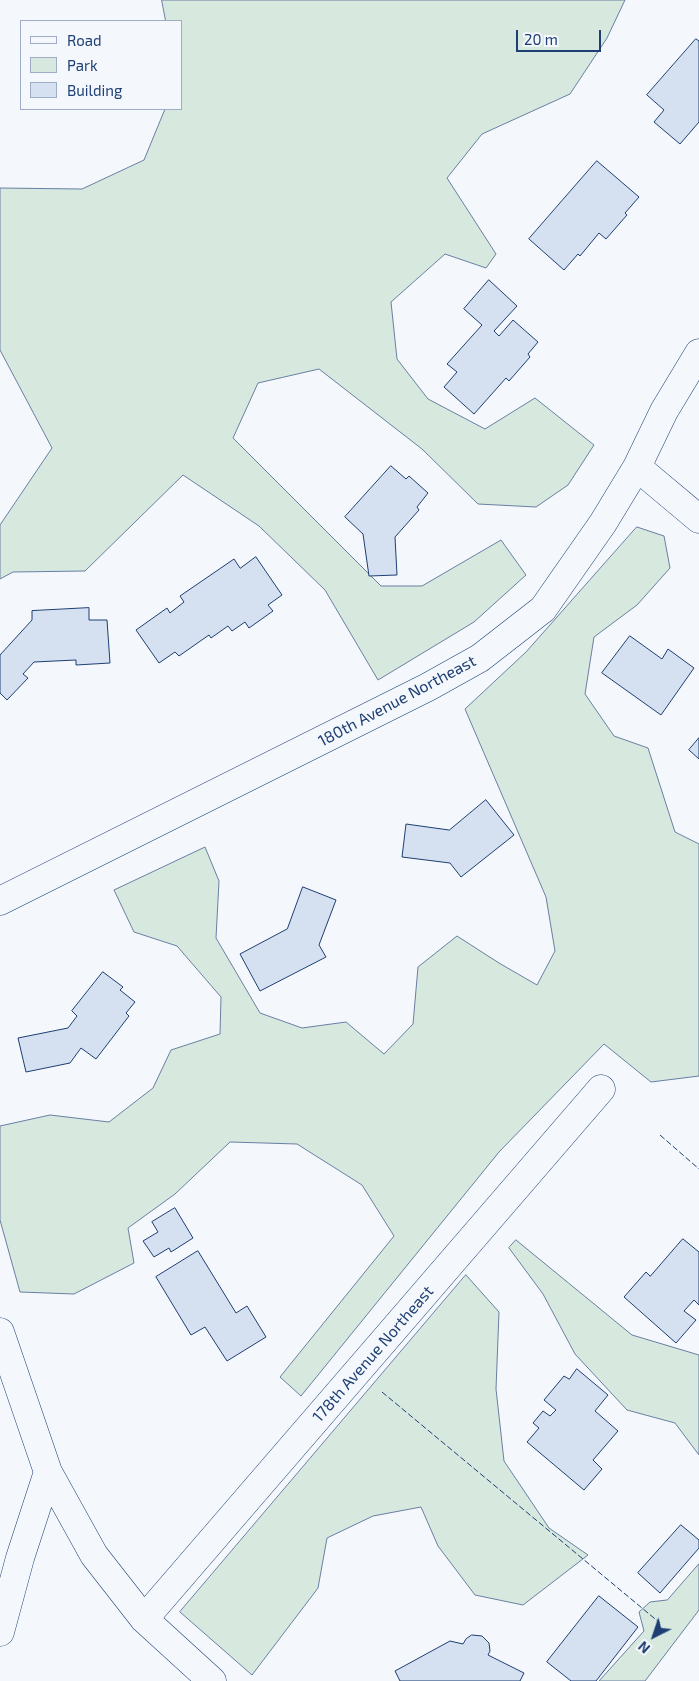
<!DOCTYPE html>
<style>
body{margin:0}
#map{position:relative;width:699px;height:1681px;overflow:hidden;background:#f4f7fb;font-family:"Exo 2",sans-serif}
canvas{display:block}
.legend{position:absolute;left:20px;top:20px;width:162px;height:90px;box-sizing:border-box;background:#f4f7fb;border:1px solid #9eadc5;margin:0;padding:6px 9px;list-style:none;font-size:15px;color:#1d3f73}
.legend li{display:flex;align-items:center;gap:10px;height:25px}
.legend b{width:25px;border:1px solid #9eadc5}
.north{position:absolute;left:629px;top:1611px;width:50px;height:50px;-webkit-text-stroke:4px #f4f7fb;paint-order:stroke;rotate:221deg;font-size:14px;font-weight:700;line-height:20px;text-align:center;color:#1d3f73}
.north::after{content:'';display:block;margin:auto;width:18px;height:22px;background:#1d3f73;clip-path:polygon(50% 0,100% 100%,50% 72%,0 100%)}
.scale{position:absolute;left:516px;top:30px;width:85px;height:22px;box-sizing:border-box;border:2px solid #1d3f73;border-top:0;padding-left:6px;font-size:15px;line-height:18px;white-space:nowrap;color:#1d3f73;-webkit-text-stroke:4px #f4f7fb;paint-order:stroke}
</style>
<div id="map">
<canvas width="699" height="1681"></canvas>
<ul class="legend">
<li><b style="height:6px;background:#f4f7fb"></b>Road</li>
<li><b style="height:14px;background:#d7e8df"></b>Park</li>
<li><b style="height:14px;background:#d5e0f0"></b>Building</li>
</ul>
<div class="north">N</div>
<div class="scale">20 m</div>
</div>
<script>
const context = document.querySelector('canvas').getContext('2d');
context.lineJoin = 'round';
function fill(path, color) { context.fillStyle = color; context.fill(path, 'evenodd'); }
function stroke(path, color, width, dash) { context.strokeStyle = color; context.lineWidth = width; context.lineCap = dash ? 'butt' : 'round'; context.setLineDash(dash || []); context.stroke(path); }
function drawText(font, color, halo, rows, align = 'center') {
  context.font = font + ' "Exo 2",sans-serif'; context.lineWidth = 4; context.setLineDash([]); context.textBaseline = 'middle'; context.strokeStyle = halo; context.fillStyle = color; for (const [text, x, y, turn = 0] of rows) {
    context.save(); context.translate(x, y); context.rotate((+turn || 0) * Math.PI / 180); context.textAlign = isNaN(turn) ? turn : align; if (halo) context.strokeText(text, 0, 0); context.fillText(text, 0, 0); context.restore();
  }
}
const green = new Path2D(`
 M 162,0 L 625,0 L 607,38 L 570,94 L 482,134 L 447,178 L 496,254 L 486,268 L 445,254 L 391,302 L 397,359 L 428,399 L 485,429 L 535,398 L 594,445 L 568,485 L 536,507 L 478,504 L 422,449 L 319,369 L 258,383 L 233,438 L 381,586 L 422,586 L 501,540 L 526,575 L 474,622 L 378,680 L 325,590 L 259,526 L 183,475 L 85,571 L 13,572 L 0,579 L 0,525 L 52,448 L 0,350 L 0,188 L 82,189 L 144,160 L 165,109 L 181,109 L 181,21 L 166,21 Z
 M 637,527 L 664,536 L 670,568 L 637,605 L 594,637 L 585,694 L 614,736 L 648,748 L 675,832 L 699,844 L 699,1076 L 651,1082 L 604,1044 L 499,1152 L 301,1396 L 280,1377 L 394,1236 L 362,1185 L 297,1144 L 230,1142 L 175,1194 L 128,1228 L 134,1263 L 74,1294 L 20,1292 L 0,1220 L 0,1126 L 50,1115 L 109,1122 L 153,1088 L 171,1050 L 220,1034 L 221,997 L 177,946 L 134,932 L 114,890 L 205,847 L 219,881 L 216,938 L 260,1013 L 302,1028 L 346,1022 L 384,1054 L 413,1024 L 418,967 L 457,936 L 499,963 L 537,985 L 555,951 L 546,897 L 465,709 L 526,652 Z
 M 516,1240 L 632,1335 L 699,1355 L 699,1455 L 675,1423 L 627,1410 L 575,1354 L 543,1294 L 509,1248 Z
 M 466,1275 L 499,1312 L 496,1389 L 504,1461 L 549,1528 L 588,1555 L 523,1605 L 475,1595 L 438,1546 L 421,1507 L 373,1516 L 327,1538 L 318,1588 L 252,1675 L 180,1612 Z
 M 699,1564 L 699,1610 L 645,1681 L 599,1681 L 644,1631 L 639,1612 L 650,1602 L 667,1600 Z`);
fill(green, '#d7e8df');
stroke(green, '#687fa3', 1);
const building = new Path2D(`
 M 696,39 L 699,41 L 699,122 L 680,144 L 654,122 L 664,110 L 647,95 Z
 M 597,161 L 639,197 L 625,213 L 627,215 L 606,239 L 599,233 L 580,256 L 578,254 L 564,270 L 529,239 Z
 M 489,280 L 517,306 L 494,331 L 499,336 L 513,320 L 538,342 L 528,354 L 530,357 L 509,381 L 506,378 L 474,414 L 444,387 L 457,372 L 447,364 L 482,325 L 464,309 Z
 M 391,466 L 406,479 L 409,476 L 428,493 L 417,507 L 419,510 L 395,537 L 397,575 L 369,576 L 363,534 L 345,517 Z
 M 256,557 L 282,595 L 268,605 L 273,611 L 249,628 L 245,622 L 232,631 L 228,626 L 211,638 L 209,635 L 179,656 L 175,652 L 159,663 L 136,630 L 167,608 L 170,613 L 184,602 L 180,596 L 234,559 L 240,568 Z
 M 89,608 L 89,620 L 107,620 L 110,663 L 76,665 L 76,660 L 34,662 L 23,674 L 28,678 L 7,700 L 0,693 L 0,655 L 32,620 L 32,611 Z
 M 630,636 L 662,659 L 668,649 L 694,668 L 661,715 L 602,673 Z
 M 699,738 L 699,759 L 689,750 Z
 M 486,800 L 514,835 L 461,877 L 450,863 L 402,857 L 406,824 L 449,830 Z
 M 303,887 L 336,900 L 319,945 L 326,957 L 260,991 L 240,954 L 287,929 Z
 M 103,972 L 123,987 L 120,990 L 135,1002 L 126,1013 L 129,1016 L 96,1059 L 81,1048 L 70,1063 L 26,1072 L 18,1038 L 68,1028 L 77,1016 L 72,1011 Z
 M 175,1208 L 193,1238 L 171,1252 L 169,1248 L 154,1257 L 143,1241 L 158,1232 L 152,1222 Z
 M 683,1239 L 699,1252 L 699,1305 L 694,1300 L 684,1311 L 696,1320 L 676,1343 L 624,1297 L 646,1272 L 650,1276 Z
 M 198,1251 L 236,1313 L 247,1306 L 266,1337 L 227,1361 L 205,1327 L 191,1335 L 156,1277 Z
 M 577,1369 L 608,1395 L 595,1411 L 618,1431 L 593,1460 L 602,1469 L 584,1490 L 527,1442 L 539,1428 L 533,1423 L 543,1411 L 550,1416 L 556,1410 L 544,1400 L 564,1376 L 569,1379 Z
 M 681,1525 L 699,1540 L 699,1548 L 660,1593 L 638,1573 Z
 M 599,1596 L 638,1627 L 596,1681 L 571,1681 L 547,1662 Z
 M 472,1635 L 482,1636 L 489,1643 L 490,1651 L 488,1655 L 524,1673 L 520,1681 L 400,1681 L 395,1671 L 450,1641 L 463,1644 L 466,1639 Z`);
fill(building, '#d5e0f0');
stroke(building, '#1d3f73', 1);
const minor = new Path2D(`
 M 637,467 L 699,519
 M 0,901 L 428,687 L 480,658 L 543,609 L 603,523 L 637,467 L 664,411 L 699,353
 M 0,1332 L 48,1472 L 94,1555 L 144,1619 L 212,1681
 M 144,1619 L 601,1089
 M 0,1632 L 20,1558 L 48,1472`);
stroke(minor, '#1d3f73', 29);
stroke(minor, '#f4f7fb', 28);
stroke(new Path2D(`
 M 660,1135 L 699,1169
 M 382,1392 L 660,1623`), '#1d3f73', 1, [6, 2.5]);
drawText('16px', '#1d3f73', '#f4f7fb', [
 ["180th Avenue Northeast",397,701,-28],
 ["178th Avenue Northeast",373,1354,-49]
]);
</script>
